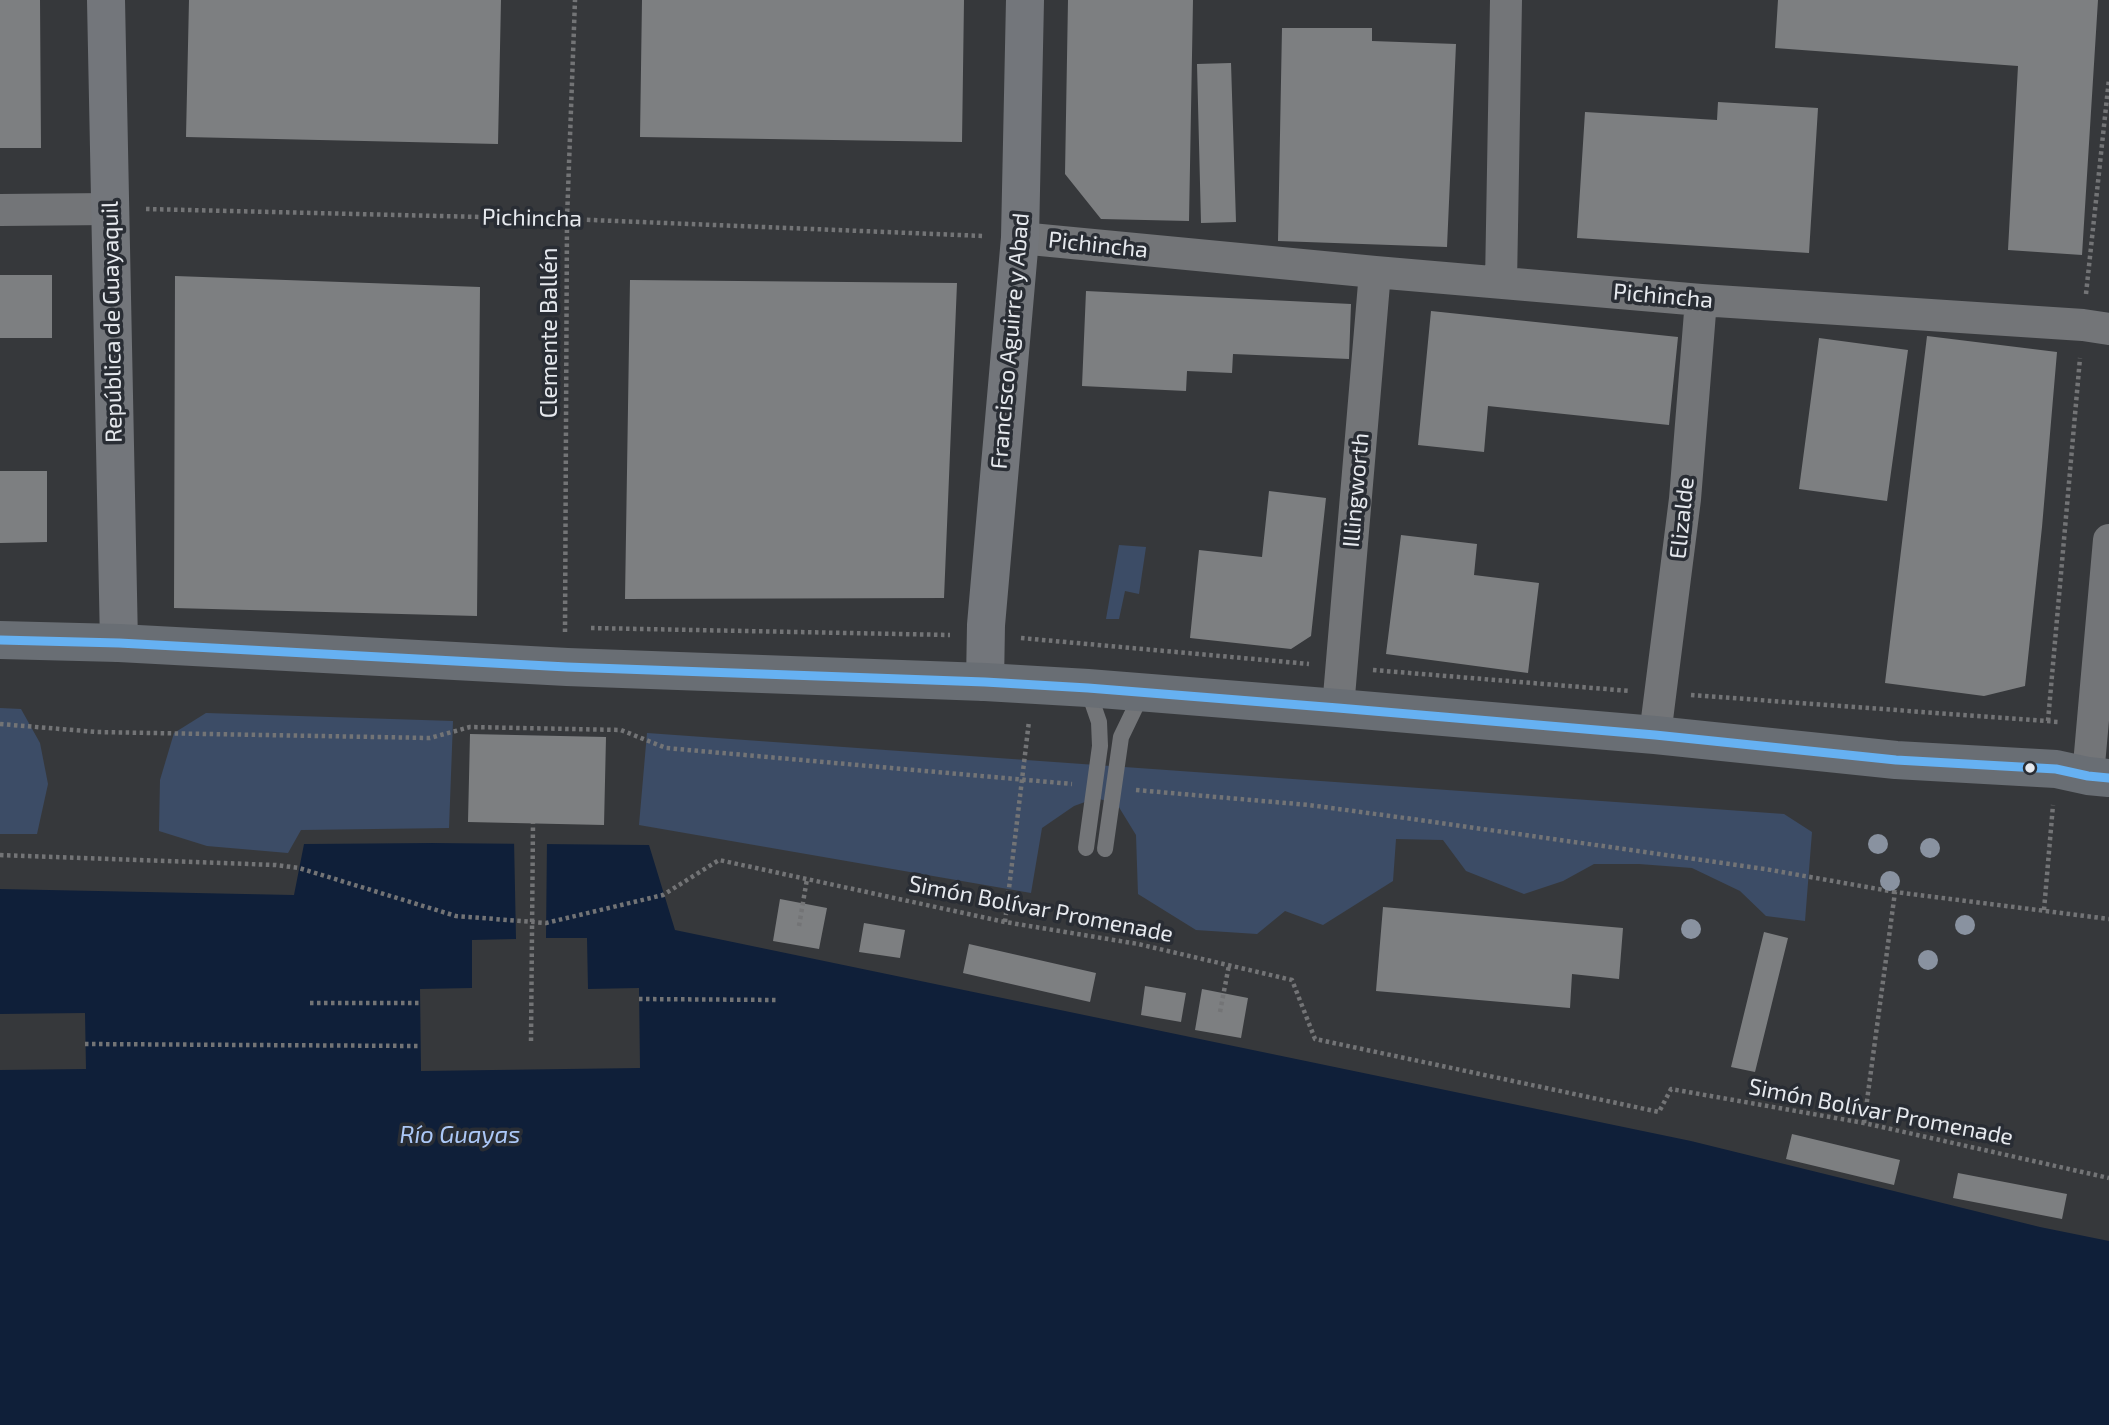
<!DOCTYPE html>
<meta charset="utf-8">
<style>
body{margin:0}
canvas{display:block;background:#36383b}
</style>
<canvas width="2109" height="1425"></canvas>
<script>
const context = document.querySelector('canvas').getContext('2d');
context.lineJoin = 'round';
function fill(path, color) { context.fillStyle = color; context.fill(path, 'evenodd'); }
function stroke(path, color, width, dash) { context.strokeStyle = color; context.lineWidth = width; context.lineCap = dash ? 'butt' : 'round'; context.setLineDash(dash || []); context.stroke(path); }
function drawText(font, color, halo, rows, align = 'center') {
  context.font = font + ' "Exo 2",sans-serif'; context.lineWidth = 7; context.setLineDash([]); context.textBaseline = 'middle'; context.strokeStyle = halo; context.fillStyle = color; for (const [text, x, y, turn = 0] of rows) {
    context.save(); context.translate(x, y); context.rotate((+turn || 0) * Math.PI / 180); context.textAlign = isNaN(turn) ? turn : align; if (halo) context.strokeText(text, 0, 0); context.fillText(text, 0, 0); context.restore();
  }
}
fill(new Path2D(`
 M 1119,545 L 1146,547 L 1139,594 L 1125,591 L 1119,619 L 1106,619 Z
 M 0,708 L 21,709 L 40,743 L 48,784 L 37,834 L 0,834 Z
 M 206,713 L 453,721 L 449,828 L 301,830 L 288,853 L 207,846 L 159,831 L 160,780 L 174,733 Z
 M 647,733 L 1784,814 L 1812,832 L 1805,921 L 1766,916 L 1740,891 L 1692,868 L 1639,864 L 1594,864 L 1563,881 L 1524,894 L 1466,871 L 1443,840 L 1396,839 L 1393,881 L 1323,925 L 1285,911 L 1257,934 L 1196,930 L 1138,894 L 1136,835 L 1117,804 L 1096,798 L 1074,806 L 1042,828 L 1031,893 L 639,825 Z`), '#3c4c66');
fill(new Path2D(`
 M 432,843 L 649,845 L 675,930 L 1691,1141 L 2040,1227 L 2109,1241 L 2109,1425 L 0,1425 L 0,889 L 294,895 L 304,844 Z`), '#0f1f39');
fill(new Path2D(`
 M 514,840 L 547,840 L 546,938 L 587,938 L 588,989 L 639,988 L 640,1068 L 421,1071 L 420,989 L 472,988 L 472,940 L 516,939 Z
 M 85,1013 L 86,1069 L 0,1070 L 0,1014 Z`), '#36383b');
fill(new Path2D(`
 M 0,0 L 40,0 L 41,148 L 0,148 Z
 M 189,0 L 501,0 L 498,144 L 186,137 Z
 M 642,0 L 964,0 L 962,142 L 640,137 Z
 M 1068,0 L 1193,0 L 1189,221 L 1101,219 L 1065,174 Z
 M 1778,0 L 2098,0 L 2082,255 L 2008,250 L 2018,66 L 1775,48 Z
 M 1282,28 L 1372,28 L 1372,41 L 1456,44 L 1447,247 L 1278,241 Z
 M 1231,63 L 1236,222 L 1201,223 L 1197,64 Z
 M 1718,102 L 1818,108 L 1809,253 L 1577,238 L 1585,112 L 1717,120 Z
 M 0,275 L 52,275 L 52,338 L 0,338 Z
 M 175,276 L 480,287 L 477,616 L 174,608 Z
 M 630,280 L 957,283 L 944,598 L 625,599 Z
 M 1086,291 L 1351,304 L 1349,359 L 1233,354 L 1232,373 L 1187,371 L 1186,391 L 1082,386 Z
 M 1431,311 L 1678,337 L 1669,425 L 1488,406 L 1484,452 L 1418,445 Z
 M 1927,336 L 2057,352 L 2042,527 L 2025,686 L 1984,696 L 1885,683 Z
 M 1819,338 L 1908,350 L 1887,501 L 1799,489 Z
 M 0,471 L 47,471 L 47,542 L 0,543 Z
 M 1269,491 L 1326,498 L 1311,636 L 1291,649 L 1190,638 L 1199,550 L 1262,557 Z
 M 1401,535 L 1477,544 L 1474,575 L 1539,583 L 1528,673 L 1386,654 Z
 M 470,734 L 606,737 L 604,825 L 468,822 Z
 M 780,899 L 827,908 L 819,949 L 773,941 Z
 M 1383,907 L 1623,928 L 1619,979 L 1572,974 L 1570,1008 L 1376,991 Z
 M 864,923 L 905,930 L 900,958 L 859,952 Z
 M 1764,932 L 1788,938 L 1755,1072 L 1731,1067 Z
 M 969,944 L 1096,973 L 1090,1002 L 963,973 Z
 M 1145,986 L 1186,993 L 1181,1022 L 1141,1015 Z
 M 1202,989 L 1248,998 L 1241,1038 L 1195,1030 Z
 M 1792,1134 L 1900,1160 L 1894,1185 L 1786,1159 Z
 M 1958,1173 L 2067,1194 L 2062,1219 L 1953,1198 Z`), '#7d7f81');
stroke(new Path2D(`
 M 146,209 L 567,219 L 984,236
 M 2086,294 L 2109,79
 M 591,628 L 950,635
 M 565,632 L 567,219 L 575,0
 M 1021,638 L 1309,664
 M 1373,670 L 1630,691
 M 1691,695 L 2059,722
 M 2048,721 L 2080,358
 M 0,724 L 97,732 L 430,738 L 470,727 L 621,730 L 666,748 L 1072,784
 M 1136,790 L 1309,805 L 1405,818 L 1765,869 L 1895,892
 M 0,855 L 276,865 L 299,868 L 456,916 L 546,923 L 663,895 L 719,860 L 1005,922 L 1138,944 L 1292,980 L 1315,1039 L 1659,1112 L 1671,1089 L 1864,1123 L 2109,1178
 M 2044,910 L 2053,805
 M 1005,922 L 1029,721
 M 799,926 L 807,879
 M 639,999 L 778,1000
 M 310,1003 L 420,1003
 M 1220,1012 L 1229,965
 M 531,1041 L 533,823
 M 85,1044 L 421,1046
 M 1864,1123 L 1895,892 L 2109,919`), '#737476', 4.5, [3.5, 3.5]);
stroke(new Path2D(`
 M 1086,848 L 1100,746 L 1099,722 L 1088,690
 M 1105,849 L 1121,737 L 1135,708 L 1144,694`), '#737578', 16);
stroke(new Path2D(`
 M 0,210 L 110,209
 M 1020,238 L 1375,272 L 1701,300 L 2083,325 L 2109,329
 M 1501,283 L 1506,0
 M 1338,708 L 1375,272
 M 1655,735 L 1685,499 L 1701,300
 M 2088,776 L 2109,540`), '#737578', 32);
stroke(new Path2D(`
 M 106,0 L 119,643
 M 985,682 L 986,625 L 1020,238 L 1025,0`), '#73767b', 38);
stroke(new Path2D(`
 M 0,640 L 119,643 L 567,667 L 985,682 L 1088,688 L 1338,708 L 1655,735 L 1896,760 L 2056,769 L 2088,776 L 2109,778`), '#696e74', 38);
stroke(new Path2D(`
 M 0,640 L 119,643 L 567,667 L 985,682 L 1088,688 L 1338,708 L 1655,735 L 1896,760 L 2056,769 L 2088,776 L 2109,778`), '#66b1f2', 9);
context.fillStyle = '#8992a0';
for (const [x, y] of [
 [1878,844],
 [1930,848],
 [1890,881],
 [1965,925],
 [1691,929],
 [1928,960]
]) { context.beginPath(); context.arc(x, y, 10, 0, 2 * Math.PI); context.fill(); }
for (const [x, y, r, color] of [
 [2030,768,6,"#e6e9ee"]
]) { const dot = new Path2D(); dot.arc(x, y, r, 0, 2 * Math.PI); context.fillStyle = color; context.fill(dot); stroke(dot, '#292d34', 2.5); }
drawText('23px', '#e6e9ee', '#292d34', [
 ["Pichincha",532,218,1],
 ["Pichincha",1098,245,6],
 ["Pichincha",1663,296,5],
 ["República de Guayaquil",112,322,-91],
 ["Clemente Ballén",549,333,-90],
 ["Francisco Aguirre y Abad",1010,341,-85],
 ["Illingworth",1356,490,-85],
 ["Elizalde",1682,518,-84],
 ["Simón Bolívar Promenade",1041,909,11],
 ["Simón Bolívar Promenade",1881,1112,11]
]);
drawText('italic 24px', '#acc8f7', '#292d34', [
 ["Río Guayas",460,1135]
]);
</script>
